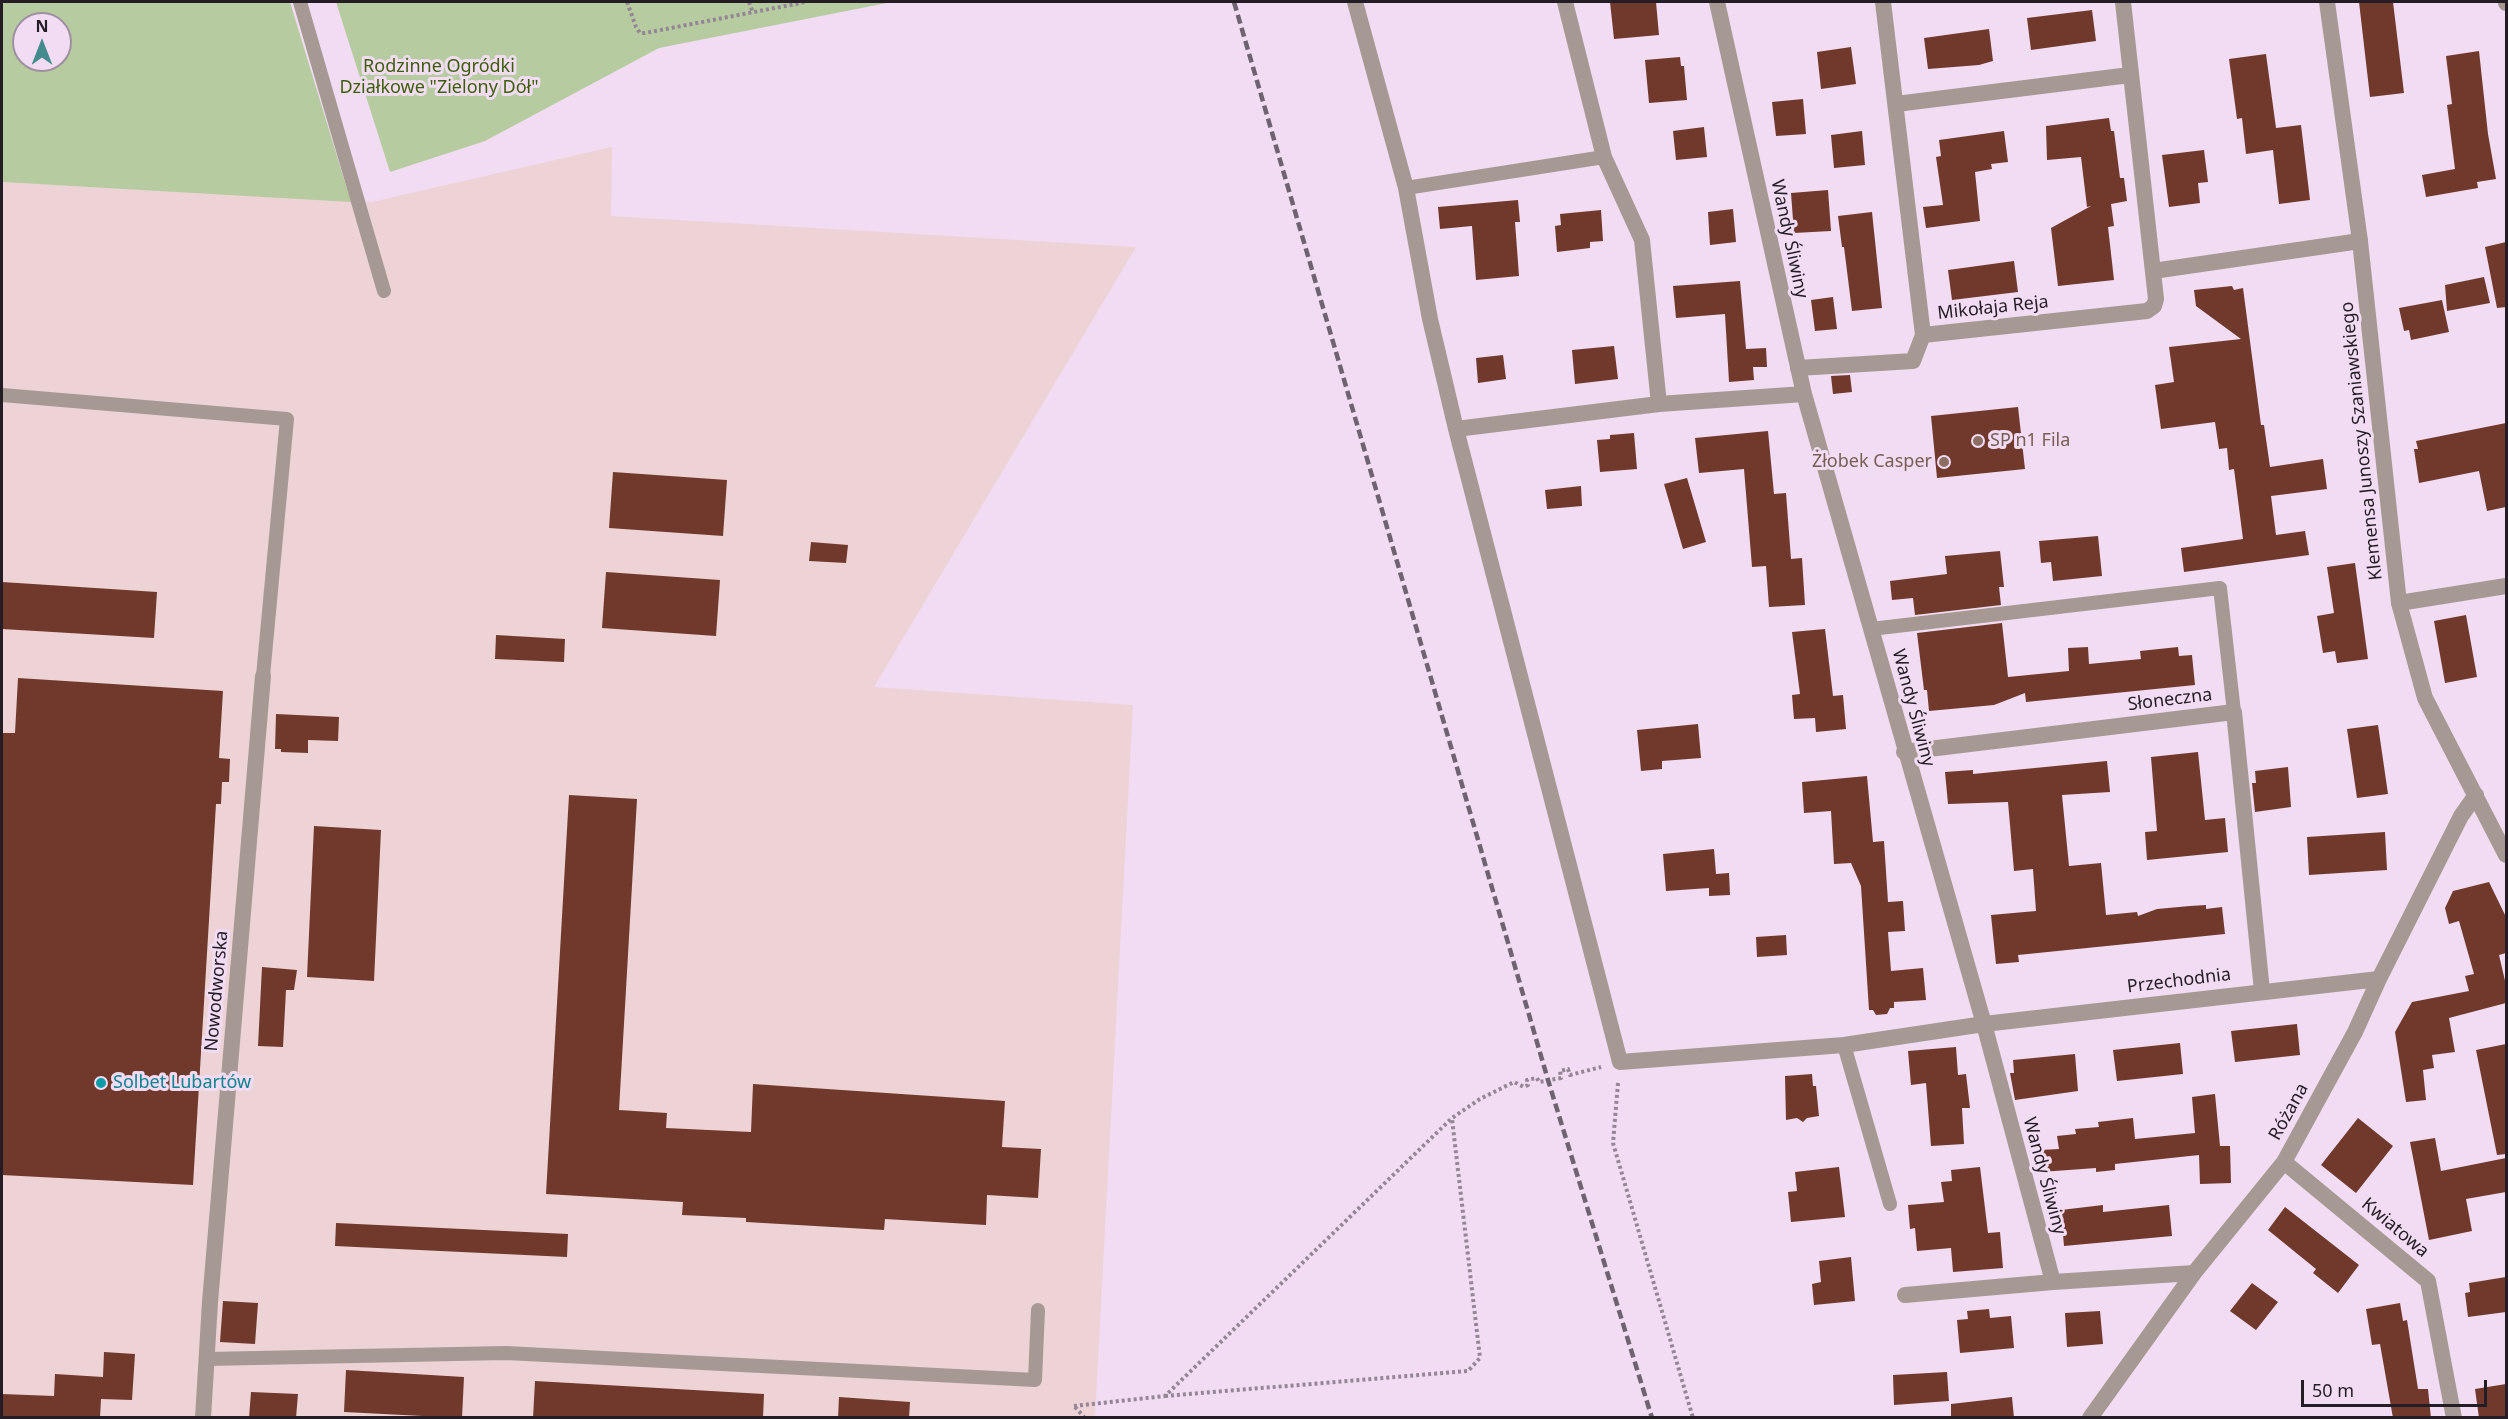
<!DOCTYPE html>
<meta charset="utf-8">
<style>
body{margin:0}
#map{position:relative;width:2508px;height:1419px;overflow:hidden;background:#f1dcf3;font-family:"Noto Sans",sans-serif}
canvas{display:block}
.frame{position:absolute;inset:0;border:3px solid #251d25;pointer-events:none}
.north{position:absolute;left:12px;top:12px;width:60px;height:60px;box-sizing:border-box;background:#f1dcf3;border:2px solid #9f90a1;border-radius:50%;rotate:0deg;font-size:16px;font-weight:700;line-height:24px;text-align:center;color:#251d25}
.north::after{content:'';display:block;margin:auto;width:21px;height:27px;background:#438b8d;clip-path:polygon(50% 0,100% 100%,50% 72%,0 100%)}
.scale{position:absolute;left:2301px;top:1380px;width:186px;height:27px;box-sizing:border-box;border:3px solid #251d25;border-top:0;padding-left:8px;font-size:18px;line-height:21px;white-space:nowrap;color:#251d25;-webkit-text-stroke:4px #f1dcf3;paint-order:stroke}
</style>
<div id="map">
<canvas width="2508" height="1419"></canvas>
<div class="frame"></div>
<div class="north">N</div>
<div class="scale">50 m</div>
</div>
<script>
const context = document.querySelector('canvas').getContext('2d');
context.lineJoin = 'round';
function fill(path, color) { context.fillStyle = color; context.fill(path, 'evenodd'); }
function stroke(path, color, width, dash) { context.strokeStyle = color; context.lineWidth = width; context.lineCap = dash ? 'butt' : 'round'; context.setLineDash(dash || []); context.stroke(path); }
function drawText(font, color, halo, rows, align = 'center') {
  context.font = font + ' "Noto Sans",sans-serif'; context.lineWidth = 6; context.setLineDash([]); context.textBaseline = 'middle'; context.strokeStyle = halo; context.fillStyle = color; for (const [text, x, y, turn = 0] of rows) {
    context.save(); context.translate(x, y); context.rotate((+turn || 0) * Math.PI / 180); context.textAlign = isNaN(turn) ? turn : align; if (halo) context.strokeText(text, 0, 0); context.fillText(text, 0, 0); context.restore();
  }
}
fill(new Path2D(`
 M 612,147 L 611,216 L 1136,247 L 874,687 L 1133,705 L 1095,1417 L 2,1417 L 2,182 L 372,202 Z`), '#edd3d6');
fill(new Path2D(`
 M 2,2 L 290,2 L 351,202 L 2,182 ZM 24,24 L 60,24 L 60,60 L 24,60 Z
 M 336,2 L 892,2 L 659,48 L 485,141 L 390,172 Z`), '#b6cca0');
fill(new Path2D(`
 M 1610,2 L 1656,2 L 1659,35 L 1614,39 Z
 M 2359,2 L 2393,2 L 2404,93 L 2370,97 Z
 M 2092,10 L 2096,41 L 2031,50 L 2027,18 Z
 M 1989,29 L 1993,61 L 1979,65 L 1928,69 L 1924,38 Z
 M 1851,47 L 1856,84 L 1821,89 L 1817,52 Z
 M 2479,51 L 2488,134 L 2496,179 L 2477,182 L 2478,188 L 2426,197 L 2422,175 L 2455,169 L 2447,105 L 2452,104 L 2446,56 Z
 M 2266,54 L 2276,128 L 2301,125 L 2310,200 L 2279,204 L 2273,150 L 2246,154 L 2242,118 L 2237,119 L 2229,59 Z
 M 1680,57 L 1681,66 L 1684,66 L 1687,100 L 1649,103 L 1645,60 Z
 M 1803,99 L 1806,134 L 1776,136 L 1772,102 Z
 M 2109,118 L 2111,131 L 2114,131 L 2120,178 L 2124,178 L 2127,201 L 2111,204 L 2114,226 L 2108,227 L 2114,280 L 2058,286 L 2051,228 L 2091,206 L 2087,207 L 2081,157 L 2047,160 L 2046,126 Z
 M 1704,127 L 1707,157 L 1676,160 L 1673,131 Z
 M 1862,131 L 1865,165 L 1834,168 L 1831,135 Z
 M 2004,131 L 2008,162 L 1991,164 L 1992,169 L 1975,172 L 1980,221 L 1926,228 L 1923,207 L 1943,205 L 1936,157 L 1941,156 L 1939,140 Z
 M 2204,150 L 2208,182 L 2198,183 L 2200,203 L 2169,207 L 2162,155 Z
 M 1828,190 L 1831,231 L 1794,233 L 1791,193 Z
 M 1518,200 L 1520,222 L 1515,222 L 1519,276 L 1476,280 L 1472,226 L 1440,229 L 1438,207 Z
 M 1733,209 L 1736,242 L 1710,245 L 1708,212 Z
 M 1601,210 L 1603,241 L 1590,242 L 1590,248 L 1557,252 L 1555,226 L 1561,225 L 1560,214 Z
 M 1872,212 L 1882,308 L 1852,311 L 1844,247 L 1842,247 L 1838,216 Z
 M 2506,242 L 2506,307 L 2497,308 L 2485,247 Z
 M 2014,261 L 2018,292 L 1952,300 L 1948,270 Z
 M 2484,277 L 2490,303 L 2447,311 L 2445,285 Z
 M 1740,281 L 1746,349 L 1766,348 L 1767,367 L 1753,367 L 1754,380 L 1729,382 L 1725,314 L 1676,318 L 1673,286 Z
 M 2232,286 L 2234,290 L 2243,288 L 2261,425 L 2264,425 L 2270,467 L 2323,459 L 2327,489 L 2271,496 L 2276,535 L 2305,531 L 2309,555 L 2184,572 L 2181,548 L 2243,539 L 2234,469 L 2229,470 L 2227,448 L 2219,449 L 2215,422 L 2161,429 L 2155,385 L 2174,382 L 2169,347 L 2241,339 L 2196,306 L 2194,290 Z
 M 1833,297 L 1837,329 L 1815,331 L 1811,300 Z
 M 2442,300 L 2449,332 L 2411,340 L 2409,330 L 2404,331 L 2399,308 Z
 M 1614,346 L 1618,379 L 1575,384 L 1572,350 Z
 M 1503,355 L 1506,379 L 1478,383 L 1476,358 Z
 M 1850,375 L 1852,392 L 1833,394 L 1831,376 Z
 M 2018,407 L 2025,469 L 1937,478 L 1931,416 Z
 M 2506,423 L 2506,507 L 2487,511 L 2479,471 L 2419,483 L 2414,449 L 2418,449 L 2416,441 Z
 M 1768,431 L 1774,494 L 1786,493 L 1791,559 L 1802,558 L 1805,605 L 1769,607 L 1766,566 L 1752,567 L 1744,469 L 1699,473 L 1695,438 Z
 M 1634,433 L 1637,469 L 1600,472 L 1597,440 L 1610,439 L 1610,435 Z
 M 613,472 L 727,480 L 723,536 L 609,528 Z
 M 1687,478 L 1706,542 L 1683,549 L 1664,484 Z
 M 1581,486 L 1582,506 L 1547,509 L 1545,490 Z
 M 2098,536 L 2102,576 L 2053,581 L 2051,562 L 2041,563 L 2039,541 Z
 M 811,542 L 848,545 L 846,563 L 809,561 Z
 M 2000,551 L 2004,587 L 1999,587 L 2001,605 L 1915,615 L 1913,598 L 1892,600 L 1890,581 L 1947,574 L 1945,556 Z
 M 2355,563 L 2368,659 L 2337,663 L 2335,651 L 2323,653 L 2317,616 L 2334,613 L 2327,567 Z
 M 606,572 L 720,580 L 716,636 L 602,628 Z
 M 2,582 L 157,592 L 154,638 L 2,629 Z
 M 2466,615 L 2477,677 L 2445,683 L 2434,621 Z
 M 2002,623 L 2008,677 L 2069,671 L 2068,648 L 2088,647 L 2089,664 L 2141,659 L 2140,651 L 2178,647 L 2179,656 L 2192,655 L 2195,685 L 2026,702 L 2025,693 L 1994,705 L 1929,711 L 1927,690 L 1924,690 L 1917,633 Z
 M 1825,629 L 1833,696 L 1843,695 L 1846,729 L 1816,732 L 1815,718 L 1794,719 L 1792,695 L 1800,694 L 1792,632 Z
 M 496,635 L 565,639 L 564,662 L 495,659 Z
 M 18,678 L 223,691 L 219,758 L 230,759 L 229,782 L 222,782 L 221,804 L 216,804 L 193,1185 L 2,1175 L 2,733 L 15,733 Z
 M 276,714 L 339,717 L 338,741 L 308,740 L 308,753 L 281,752 L 281,749 L 275,749 Z
 M 1698,724 L 1701,758 L 1662,761 L 1662,769 L 1641,771 L 1637,730 Z
 M 2378,725 L 2388,794 L 2357,798 L 2347,729 Z
 M 2198,752 L 2205,820 L 2225,818 L 2228,852 L 2147,860 L 2145,832 L 2157,831 L 2151,757 Z
 M 2107,761 L 2110,792 L 2062,795 L 2069,866 L 2101,863 L 2106,915 L 2137,912 L 2138,916 L 2157,909 L 2190,906 L 2206,905 L 2206,909 L 2222,907 L 2225,934 L 2018,955 L 2019,962 L 1996,964 L 1991,915 L 2036,911 L 2033,869 L 2014,871 L 2008,802 L 1948,804 L 1945,772 L 1973,770 L 1973,774 Z
 M 2288,767 L 2291,807 L 2255,812 L 2252,783 L 2256,783 L 2255,771 Z
 M 1867,776 L 1873,842 L 1884,841 L 1888,902 L 1903,901 L 1905,931 L 1888,932 L 1891,971 L 1923,968 L 1926,1000 L 1894,1002 L 1894,1008 L 1890,1008 L 1887,1014 L 1876,1015 L 1873,1010 L 1869,1010 L 1861,886 L 1851,863 L 1834,864 L 1831,811 L 1804,813 L 1802,782 Z
 M 569,795 L 637,799 L 619,1110 L 667,1113 L 666,1128 L 751,1132 L 753,1084 L 1005,1101 L 1002,1147 L 1041,1149 L 1038,1198 L 987,1195 L 986,1225 L 885,1219 L 884,1230 L 746,1222 L 746,1218 L 682,1215 L 683,1202 L 546,1194 Z
 M 314,826 L 381,830 L 374,981 L 307,977 Z
 M 2385,832 L 2387,870 L 2309,875 L 2307,837 Z
 M 1714,849 L 1716,874 L 1729,873 L 1730,895 L 1709,896 L 1709,888 L 1666,891 L 1663,854 Z
 M 2489,882 L 2506,917 L 2506,953 L 2499,955 L 2506,985 L 2506,1003 L 2449,1018 L 2455,1052 L 2432,1055 L 2434,1068 L 2423,1070 L 2426,1100 L 2406,1102 L 2395,1032 L 2412,1002 L 2469,991 L 2465,976 L 2474,974 L 2459,921 L 2449,924 L 2445,908 L 2453,891 Z
 M 1786,935 L 1787,955 L 1757,957 L 1756,937 Z
 M 262,967 L 297,970 L 294,990 L 286,990 L 283,1047 L 258,1046 Z
 M 2297,1024 L 2300,1055 L 2235,1062 L 2231,1031 Z
 M 2180,1043 L 2183,1074 L 2117,1081 L 2113,1050 Z
 M 2506,1044 L 2506,1154 L 2497,1155 L 2476,1050 Z
 M 1956,1047 L 1958,1075 L 1966,1074 L 1970,1108 L 1962,1108 L 1964,1144 L 1931,1146 L 1926,1083 L 1911,1085 L 1908,1051 Z
 M 2075,1054 L 2078,1091 L 2015,1100 L 2010,1073 L 2014,1073 L 2013,1060 Z
 M 1812,1074 L 1813,1086 L 1816,1086 L 1819,1116 L 1807,1118 L 1803,1122 L 1797,1118 L 1786,1120 L 1785,1076 Z
 M 2215,1094 L 2220,1146 L 2230,1146 L 2231,1183 L 2200,1184 L 2199,1155 L 2115,1164 L 2115,1170 L 2096,1172 L 2096,1168 L 2041,1172 L 2040,1150 L 2059,1149 L 2057,1136 L 2076,1134 L 2075,1129 L 2099,1127 L 2098,1122 L 2133,1118 L 2135,1139 L 2195,1133 L 2192,1097 Z
 M 2358,1118 L 2393,1146 L 2356,1193 L 2321,1165 Z
 M 2435,1138 L 2441,1171 L 2506,1158 L 2506,1192 L 2466,1199 L 2472,1231 L 2429,1240 L 2410,1142 Z
 M 1839,1167 L 1845,1217 L 1791,1222 L 1788,1192 L 1797,1191 L 1795,1172 Z
 M 1980,1167 L 1988,1233 L 2000,1232 L 2003,1268 L 1953,1272 L 1951,1248 L 1917,1251 L 1915,1228 L 1910,1229 L 1908,1205 L 1944,1202 L 1941,1182 L 1952,1181 L 1951,1170 Z
 M 2103,1205 L 2103,1212 L 2169,1205 L 2172,1236 L 2064,1246 L 2061,1210 Z
 M 2285,1207 L 2359,1265 L 2338,1293 L 2313,1273 L 2316,1269 L 2268,1230 Z
 M 336,1223 L 568,1234 L 567,1257 L 335,1246 Z
 M 1851,1257 L 1855,1301 L 1814,1305 L 1812,1284 L 1821,1282 L 1819,1261 Z
 M 2506,1277 L 2506,1312 L 2468,1317 L 2465,1293 L 2470,1292 L 2469,1283 Z
 M 2252,1283 L 2278,1302 L 2256,1330 L 2230,1311 Z
 M 223,1301 L 258,1303 L 255,1344 L 220,1342 Z
 M 2400,1303 L 2403,1321 L 2407,1320 L 2418,1389 L 2428,1389 L 2431,1418 L 2393,1418 L 2380,1344 L 2372,1345 L 2366,1309 Z
 M 1989,1309 L 1990,1318 L 2011,1316 L 2014,1348 L 1960,1353 L 1957,1320 L 1968,1319 L 1967,1311 Z
 M 2100,1311 L 2103,1344 L 2067,1347 L 2065,1313 Z
 M 104,1352 L 135,1354 L 132,1400 L 101,1399 L 100,1418 L 2,1418 L 2,1394 L 54,1396 L 55,1374 L 103,1377 Z
 M 346,1370 L 464,1377 L 462,1418 L 344,1412 Z
 M 1947,1372 L 1949,1401 L 1894,1405 L 1893,1375 Z
 M 535,1381 L 764,1394 L 763,1418 L 533,1418 Z
 M 2506,1384 L 2506,1418 L 2479,1418 L 2475,1389 Z
 M 251,1392 L 298,1394 L 296,1418 L 249,1418 Z
 M 839,1397 L 910,1402 L 909,1418 L 838,1418 Z
 M 2012,1397 L 2014,1418 L 1951,1418 L 1951,1404 Z`), '#71392c');
stroke(new Path2D(`
 M 627,2 L 636,27 L 640,33 L 645,33 L 806,2
 M 749,2 L 753,13
 M 1618,1083 L 1613,1143 L 1693,1418
 M 1165,1396 L 1468,1371 L 1480,1358 L 1452,1119
 M 1074,1406 L 1165,1396 L 1452,1118 L 1480,1099 L 1514,1082 L 1524,1087 L 1528,1085 L 1527,1080 L 1537,1078 L 1539,1082 L 1561,1078 L 1560,1071 L 1568,1069 L 1570,1075 L 1601,1067
 M 1075,1407 L 1085,1418`), '#958696', 4, [3, 3]);
stroke(new Path2D(`
 M 300,2 L 384,291
 M 1406,188 L 1604,157
 M 2,395 L 287,419 L 263,676
 M 1871,629 L 2220,588 L 2234,712
 M 1844,1045 L 1890,1204
 M 206,1359 L 506,1353 L 1035,1380 L 1038,1310`), '#a69993', 14);
stroke(new Path2D(`
 M 1798,368 L 1913,361 L 1923,335`), '#a69993', 16);
stroke(new Path2D(`
 M 1355,2 L 1406,188 L 1430,319 L 1456,429 L 1620,1062 L 1844,1045 L 1984,1024 L 2379,979
 M 1565,2 L 1604,157 L 1642,240 L 1659,404
 M 1717,2 L 1804,394 L 1984,1024 L 2053,1282 L 2194,1273
 M 1883,2 L 1923,335 L 2147,311 L 2154,306 L 2156,299 L 2123,2
 M 2506,2 L 2506,3
 M 1896,104 L 2130,75
 M 2153,271 L 2360,241
 M 1456,429 L 1659,404 L 1804,394
 M 2399,603 L 2506,586
 M 1904,752 L 2234,712 L 2262,991
 M 2284,1162 L 2428,1281 L 2454,1418
 M 1905,1295 L 2053,1282
 M 203,1418 L 210,1302 L 263,676
 M 2090,1418 L 2194,1273 L 2284,1162 L 2355,1032 L 2379,979 L 2461,816 L 2476,795`), '#a69993', 16);
stroke(new Path2D(`
 M 2327,2 L 2360,241 L 2399,603 L 2425,698 L 2506,855`), '#a69993', 16);
stroke(new Path2D(`
 M 1234,2 L 1548,1080 L 1652,1418`), '#706371', 4.5, [9, 4.5]);
for (const [x, y, r, color] of [
 [1978,441,6,"#8d6e63"],
 [1944,462,6,"#8d6e63"],
 [101,1083,6,"#0f9aa8"]
]) { const dot = new Path2D(); dot.arc(x, y, r, 0, 2 * Math.PI); context.fillStyle = color; context.fill(dot); stroke(dot, '#f1dcf3', 2); }
drawText('18px', '#3d5e09', '#f1dcf3', [
 ["Rodzinne Ogródki",439,67],
 ["Działkowe \"Zielony Dół\"",439,88]
]);
drawText('18px', '#251d25', '#f1dcf3', [
 ["Wandy Śliwiny",1789,239,78],
 ["Mikołaja Reja",1993,308,-6],
 ["Klemensa Junoszy Szaniawskiego",2362,441,-96],
 ["Słoneczna",2170,700,-7],
 ["Wandy Śliwiny",1913,708,75],
 ["Przechodnia",2179,981,-7],
 ["Nowodworska",217,991,-85],
 ["Różana",2289,1112,-61],
 ["Wandy Śliwiny",2044,1176,75],
 ["Kwiatowa",2395,1228,40]
]);
drawText('18px', '#785e54', '#f1dcf3', [
 ["SP n1 Fila",1990,441],
 ["Żłobek Casper",1932,462,"right"]
], 'left');
drawText('18px', '#0d838f', '#f1dcf3', [
 ["Solbet Lubartów",113,1083]
], 'left');
</script>
